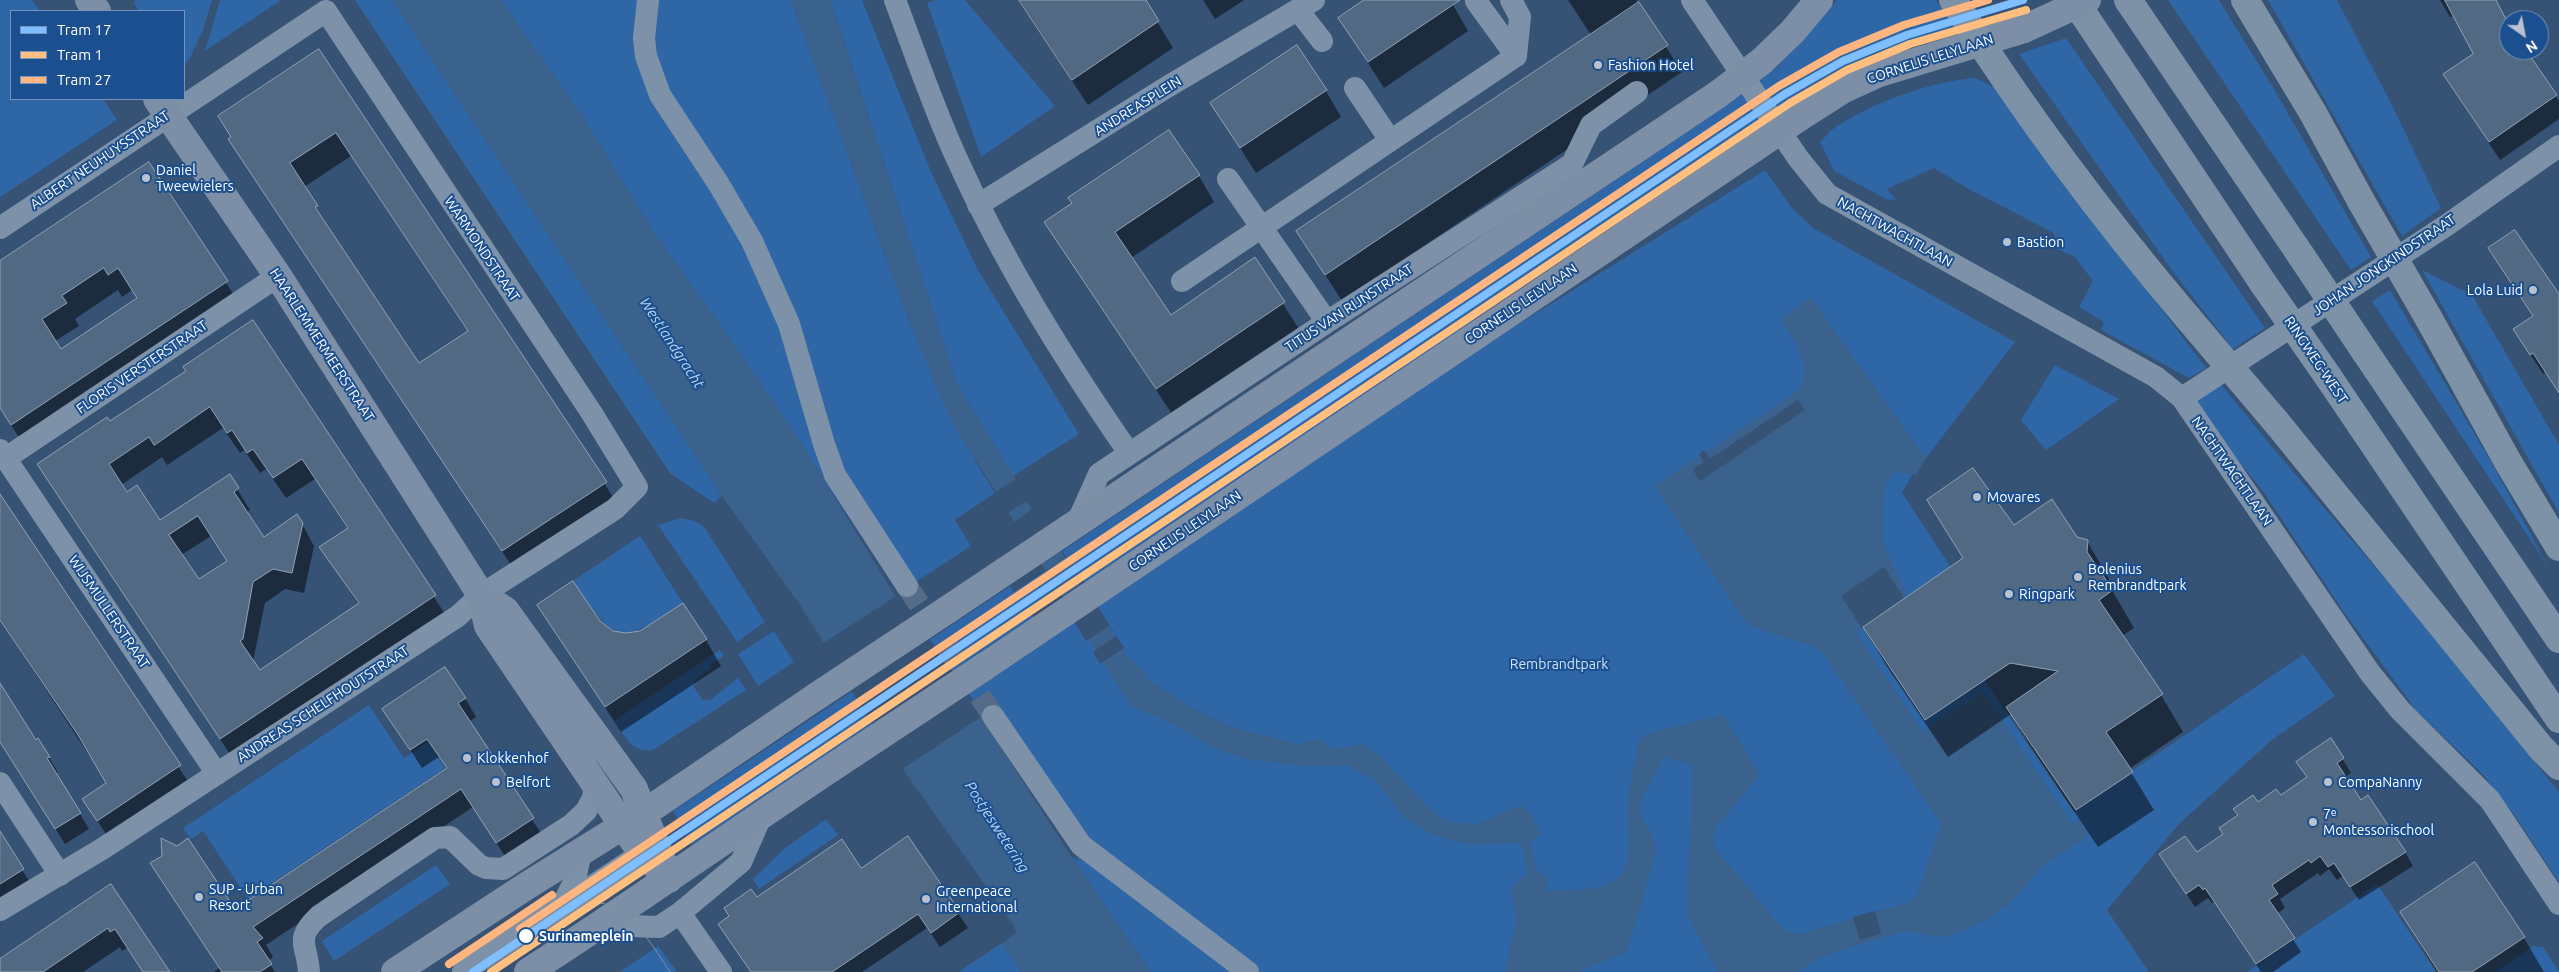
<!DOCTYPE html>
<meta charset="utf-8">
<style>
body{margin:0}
#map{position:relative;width:2559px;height:972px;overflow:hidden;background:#365274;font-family:Ubuntu,sans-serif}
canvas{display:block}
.legend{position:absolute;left:10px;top:10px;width:175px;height:90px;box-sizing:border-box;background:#1b4f8f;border:1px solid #7695bc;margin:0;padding:6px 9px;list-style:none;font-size:15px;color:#fff}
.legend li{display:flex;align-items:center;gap:10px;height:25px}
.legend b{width:25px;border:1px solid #7695bc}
.north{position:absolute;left:2499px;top:10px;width:50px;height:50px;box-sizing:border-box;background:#1b4f8f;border:1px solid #7695bc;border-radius:50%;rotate:147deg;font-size:14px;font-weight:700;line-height:20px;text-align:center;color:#fff}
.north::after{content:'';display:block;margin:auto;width:18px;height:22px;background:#b9c2ce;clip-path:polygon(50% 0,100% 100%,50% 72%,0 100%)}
</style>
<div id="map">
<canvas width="2559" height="972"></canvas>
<ul class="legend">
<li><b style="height:6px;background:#80bfff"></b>Tram 17</li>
<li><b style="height:6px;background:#ffbf80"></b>Tram 1</li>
<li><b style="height:6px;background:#ffb580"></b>Tram 27</li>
</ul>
<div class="north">N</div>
</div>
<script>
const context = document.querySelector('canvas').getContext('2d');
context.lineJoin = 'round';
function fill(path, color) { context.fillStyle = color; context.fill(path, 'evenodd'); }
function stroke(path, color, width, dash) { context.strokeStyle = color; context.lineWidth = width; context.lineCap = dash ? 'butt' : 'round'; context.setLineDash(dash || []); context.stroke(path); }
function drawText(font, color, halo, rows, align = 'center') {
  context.font = font + ' Ubuntu,sans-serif'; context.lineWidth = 4; context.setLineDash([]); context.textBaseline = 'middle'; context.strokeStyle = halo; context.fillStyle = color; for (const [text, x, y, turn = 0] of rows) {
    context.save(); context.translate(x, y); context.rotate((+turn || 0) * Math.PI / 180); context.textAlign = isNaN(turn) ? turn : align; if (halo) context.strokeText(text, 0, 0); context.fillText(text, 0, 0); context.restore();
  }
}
fill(new Path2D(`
 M 0,0 L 32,0 L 40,11 L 11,11 L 11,99 L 103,99 L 117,120 L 0,197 Z
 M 136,0 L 212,0 L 203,30 L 188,62 L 184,65 L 184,11 L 139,11 L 133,2 Z
 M 220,0 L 281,0 L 205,51 Z
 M 355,0 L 392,0 L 722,496 L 714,503 L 670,473 Z
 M 501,0 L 791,0 L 910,323 L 976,462 L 995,493 L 955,520 L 971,546 L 899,593 L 737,349 L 653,231 L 592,133 Z
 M 830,0 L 862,0 L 931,172 L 978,270 L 1079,434 L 1013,476 L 957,384 Z
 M 935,0 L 965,0 L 1055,106 L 981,157 L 927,3 Z
 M 1837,0 L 1936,0 L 1955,31 L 1885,49 L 1839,69 L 1796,95 L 1616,218 L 1425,355 L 1086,584 L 1082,579 L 1031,613 L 1034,618 L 692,845 L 673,811 L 1010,586 L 1014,592 L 1066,557 L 1062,551 L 1727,105 L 1777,67 Z
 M 2168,0 L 2219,0 L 2275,91 L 2371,257 L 2351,270 Z
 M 2268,0 L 2337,0 L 2393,107 L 2441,208 L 2402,236 Z
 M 2066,38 L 2265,328 L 2233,349 L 2171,269 L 2019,54 Z
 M 1976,78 L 1995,88 L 2206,368 L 2189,378 L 2101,330 L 2104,322 L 2079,307 L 2093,281 L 2074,256 L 2059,250 L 2054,233 L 1967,188 L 1934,168 L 1887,189 L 1896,200 L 1886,199 L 1834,171 L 1820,142 C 1825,137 1831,130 1837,126 C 1875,102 1931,81 1976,78 Z
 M 1765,170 L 1791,207 L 1813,228 L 2015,342 L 1926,458 L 1923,455 L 1902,493 L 1954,572 L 1865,632 L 1923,719 L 1983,678 L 2073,811 L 2304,654 L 2335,696 L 2273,739 L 2180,823 L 2107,910 L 2149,972 L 1151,972 L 1071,856 L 1080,862 L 963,689 L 1458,362 Z
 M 2422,270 L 2472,295 L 2559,445 L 2559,513 Z
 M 2390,290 L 2490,460 L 2549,568 L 2372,301 Z
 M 2055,365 L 2119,399 L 2046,450 L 2021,420 Z
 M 2219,382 L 2277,453 L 2406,603 L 2559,792 L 2559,882 L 2513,813 L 2483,775 L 2416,710 L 2343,611 L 2263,491 L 2189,401 Z
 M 681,518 L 695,521 L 705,528 L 765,622 L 737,642 L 658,525 Z
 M 640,536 L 683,603 C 618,646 617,646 573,581 Z
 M 774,631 L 794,662 L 758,686 L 738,654 Z
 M 720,650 L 724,656 L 710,665 L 712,668 L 697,678 L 693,686 L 703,700 L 710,700 L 738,678 L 746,690 L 653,750 C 631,753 626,737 614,721 Z
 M 369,705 L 404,758 L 428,742 L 445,768 L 248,899 L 203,831 L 191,839 L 183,828 Z
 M 826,819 L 838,835 L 759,889 L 753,879 L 785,848 Z
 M 436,865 L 450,884 L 334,961 L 322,941 Z
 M 2377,884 L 2436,972 L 2247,972 Z
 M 1002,943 L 1021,972 L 961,972 L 960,971 Z
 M 658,946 L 677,972 L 620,972 Z
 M 2533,946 L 2543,947 L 2559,972 L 2495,972 Z`), '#2f66a5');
fill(new Path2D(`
 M 392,0 L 501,0 L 582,115 L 653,231 L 734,344 L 805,448 L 892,591 L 980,715 L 1071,856 L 1151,972 L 1021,972 L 1002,943 L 1016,933 L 1014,926 L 902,768 L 800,605 L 722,496 Z
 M 791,0 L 830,0 L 957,384 L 1123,651 L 1145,673 L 1145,677 L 1189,706 L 1234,728 L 1298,744 L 1319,739 L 1334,749 L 1363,744 L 1378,754 L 1431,810 L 1448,822 L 1479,824 L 1521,805 L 1529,811 L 1541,835 L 1530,841 L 1536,870 L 1546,876 L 1547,891 C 1565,890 1587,891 1604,886 C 1639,876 1627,831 1628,805 C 1630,788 1634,753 1642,738 L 1647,734 L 1723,715 L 1758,771 L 1759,776 L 1716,827 L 1713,836 L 1715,849 L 1785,931 L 1801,934 L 1913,901 L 1917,896 L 1941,824 L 1939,820 L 1821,651 L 1813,646 L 1752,627 L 1742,617 L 1655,486 L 1795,393 C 1817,370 1795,342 1782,320 L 1810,297 L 1926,458 L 1916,475 L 1892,472 L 1885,487 L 1882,539 L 1906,594 L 1856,633 L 1923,732 L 1983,692 L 2071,823 L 2079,820 L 2087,833 L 2085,838 L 2044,865 L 2010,903 L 1986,920 L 1955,934 L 1938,937 L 1907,931 L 1898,933 L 1836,952 L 1818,959 L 1799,972 L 1718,972 L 1687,915 L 1693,766 L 1665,756 L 1644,794 L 1640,809 L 1640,814 L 1654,839 L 1655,855 L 1627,952 L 1577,972 L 1508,972 L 1505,969 L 1516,924 L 1512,887 L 1528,872 L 1521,843 L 1468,844 L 1433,835 L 1404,817 L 1373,777 L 1361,774 L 1352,766 L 1301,766 L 1243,758 L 1216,749 L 1174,724 L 1131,706 L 951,421 L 910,323 Z`), '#3b618d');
fill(new Path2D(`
 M 1798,400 L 1805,410 L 1700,481 L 1693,470 L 1704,462 L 1699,454 L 1704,450 L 1710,459 Z
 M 1017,478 L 1062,549 L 1038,565 L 1012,524 L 1032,509 L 1026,501 L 1006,514 L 993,494 Z
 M 1884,567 L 1904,598 L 1862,628 L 1841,596 Z
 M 1083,583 L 1124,648 L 1100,664 L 1093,652 L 1116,636 L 1109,626 L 1086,641 L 1060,599 Z
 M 898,595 L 984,715 L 901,770 L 822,644 Z
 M 1875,911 L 1881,934 L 1860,940 L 1853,917 Z`), '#365274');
fill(new Path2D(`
 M 1018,0 L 1144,0 L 1173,48 L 1088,105 Z
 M 1203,0 L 1244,0 L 1215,19 Z
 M 1366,0 L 1450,0 L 1468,31 L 1384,88 L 1339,18 Z
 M 1568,0 L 1636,0 L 1682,72 L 1342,301 L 1297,231 L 1591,35 Z
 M 2440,0 L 2496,0 L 2509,25 L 2509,50 L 2525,50 L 2559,101 L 2559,119 L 2500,160 L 2444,74 L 2474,54 L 2455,16 L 2450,17 Z
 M 319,51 L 619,506 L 517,574 L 229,139 ZM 351,156 L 468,332 L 419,364 L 330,231 L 304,187 Z
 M 1326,91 L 1341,117 L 1256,173 L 1212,104 Z
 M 148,164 L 240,304 L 25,446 L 0,409 L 0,263 ZM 118,290 L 122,297 L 132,290 L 138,299 L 61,350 L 55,341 L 79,326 L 75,319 Z
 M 1199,176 L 1214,202 L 1131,258 L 1170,317 L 1254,259 L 1299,329 L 1172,414 L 1046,223 Z
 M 2489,249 L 2559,296 L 2559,393 L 2545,372 L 2543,374 L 2515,330 L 2533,317 Z
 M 253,322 L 447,617 L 233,759 L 39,464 L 110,423 L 187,371 ZM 223,428 L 240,453 L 244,450 L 260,473 L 266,469 L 286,498 L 315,479 L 348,529 L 321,547 L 359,605 L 260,672 L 253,661 L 265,603 L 285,589 L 304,593 L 314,546 L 302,524 L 263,538 L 246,513 L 250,510 L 229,476 L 160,522 L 127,493 L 121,485 L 162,457 L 167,465 ZM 211,536 L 228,562 L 199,581 L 181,555 Z
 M 0,496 L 193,789 L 112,844 L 84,799 L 108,784 L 0,620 Z
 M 1928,500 L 2013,527 L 2087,541 L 2109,579 L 2109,585 L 2134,628 L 2122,636 L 2161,695 L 2183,732 L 2129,769 L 2154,810 L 2098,847 L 2029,744 L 2011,714 L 1948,757 L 1886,665 L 1864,627 L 1963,559 Z
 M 539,605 L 599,621 L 613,632 L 626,635 L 706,640 L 721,666 L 621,732 Z
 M 0,686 L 35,741 L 49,757 L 58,773 L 56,774 L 89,829 L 65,844 L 0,741 Z
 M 465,698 L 476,717 L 469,722 L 544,838 L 508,861 L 473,807 L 266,945 L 273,957 L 268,961 L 275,972 L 214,972 L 219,968 L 151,864 L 234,911 L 447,769 L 439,757 L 422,768 L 384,709 Z
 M 2331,740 L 2351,773 L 2345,777 L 2361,801 L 2405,852 L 2413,866 L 2359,900 L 2343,876 L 2337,880 L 2329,869 L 2320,876 L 2318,873 L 2280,899 L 2285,908 L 2277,914 L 2301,952 L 2273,972 L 2261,972 L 2214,902 L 2212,903 L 2208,898 L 2195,907 L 2160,854 L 2196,854 L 2224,835 L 2257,803 L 2280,797 L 2308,778 L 2298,762 Z
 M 0,834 L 34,889 L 0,911 Z
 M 908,838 L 968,928 L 940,947 L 927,928 L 862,972 L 751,972 L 720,924 L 756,899 L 861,870 Z
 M 111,886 L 169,972 L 143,972 L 127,948 L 122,951 L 120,947 L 83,972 L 0,972 L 0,960 Z
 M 2401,913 L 2524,938 L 2544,972 L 2437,972 Z`), '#0007');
const building = new Path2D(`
 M 1019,0 L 1146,0 L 1159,21 L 1072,80 Z
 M 1364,0 L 1460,0 L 1368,62 L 1338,18 Z
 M 2445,0 L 2496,0 L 2509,25 L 2509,50 L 2526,50 L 2557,95 L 2489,142 L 2443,74 L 2473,54 Z
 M 1639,2 L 1668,45 L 1325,275 L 1296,231 Z
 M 1297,45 L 1327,90 L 1240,148 L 1210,103 Z
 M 319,49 L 607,482 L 502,551 L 228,139 L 231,137 L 218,116 ZM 336,133 L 468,331 L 419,363 L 315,207 L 318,206 L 290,163 Z
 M 1169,130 L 1200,175 L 1115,232 L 1171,315 L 1255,257 L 1285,302 L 1156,389 L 1044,222 L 1072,203 L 1068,198 Z
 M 149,162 L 228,281 L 11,425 L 0,408 L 0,261 ZM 104,268 L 108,275 L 118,268 L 137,298 L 61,349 L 42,319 L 67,303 L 62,296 Z
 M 2515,230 L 2559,294 L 2559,393 L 2533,353 L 2530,355 L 2513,329 L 2533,316 L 2488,248 Z
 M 253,320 L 436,595 L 220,739 L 37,464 L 107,417 L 110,421 L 186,371 L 183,367 ZM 210,407 L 227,433 L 232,430 L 247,453 L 253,449 L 273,478 L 302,459 L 348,528 L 319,547 L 359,603 L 260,670 L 240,641 L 243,639 L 253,582 L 273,569 L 292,573 L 303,523 L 297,514 L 264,537 L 234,492 L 239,488 L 230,474 L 160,520 L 137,485 L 127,492 L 109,464 L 149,437 L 154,445 ZM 198,516 L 227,561 L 199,579 L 169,535 Z
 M 1973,468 L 2014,525 L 2052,499 L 2077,537 L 2088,540 L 2087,552 L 2113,590 L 2099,600 L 2163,694 L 2106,732 L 2133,772 L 2076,810 L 2006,707 L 2058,671 L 2010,663 L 1925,720 L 1863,627 L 1963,558 L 1927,500 Z
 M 0,494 L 181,765 L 97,821 L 82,799 L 106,783 L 78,735 L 0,620 Z
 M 573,581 L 600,621 L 613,631 L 626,633 L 640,631 L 683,603 L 707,639 L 605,707 L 537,605 Z
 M 445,667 L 466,698 L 458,703 L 534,818 L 496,843 L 461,789 L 253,927 L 263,938 L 257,942 L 272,964 L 260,972 L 222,972 L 150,863 L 162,856 L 161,838 L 177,846 L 188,838 L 235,909 L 447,768 L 427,739 L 410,750 L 382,709 Z
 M 0,683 L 36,740 L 38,738 L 50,757 L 47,758 L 81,813 L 55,829 L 0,742 Z
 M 2331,738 L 2344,758 L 2337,763 L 2361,800 L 2368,795 L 2406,852 L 2350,887 L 2334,863 L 2328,867 L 2320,856 L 2311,863 L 2309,860 L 2272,885 L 2278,894 L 2269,900 L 2295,938 L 2256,964 L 2205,888 L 2203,890 L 2199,885 L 2186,894 L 2159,854 L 2185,836 L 2197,852 L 2223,834 L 2219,828 L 2238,815 L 2233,809 L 2253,795 L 2258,802 L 2276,789 L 2281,795 L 2307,777 L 2296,762 Z
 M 0,831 L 24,869 L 0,884 Z
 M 908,836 L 960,912 L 931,933 L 918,914 L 832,972 L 751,972 L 718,924 L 729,916 L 724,908 L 751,889 L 757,897 L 842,839 L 861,868 Z
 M 2475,862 L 2525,937 L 2472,972 L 2439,972 L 2400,912 Z
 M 111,884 L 170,972 L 143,972 L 115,929 L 110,932 L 108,928 L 43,972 L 0,972 L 0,959 Z`);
fill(building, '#526984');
stroke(building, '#92a2b6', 1);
stroke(new Path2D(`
 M 907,586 L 993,716`), '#546c89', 22, [22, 11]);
stroke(new Path2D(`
 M 648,0 L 644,38 L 646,56 L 660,95 L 718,183 L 752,241 L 789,324 L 824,444 L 835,475 L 907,586
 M 895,0 C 915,53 933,107 957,159 C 1004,263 1064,359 1129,453
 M 1692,0 L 1798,158 L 1827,194 L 2156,377 L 2182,398 L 2370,673 L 2400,710 L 2490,800 L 2559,904
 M 1476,1 L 1516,56
 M 1298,10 L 1322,41
 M 1355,88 L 1390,140
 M 1228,179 L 1327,322
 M 978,205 L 1167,87 L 1314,0
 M 0,228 L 326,11 L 591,412 L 637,487 L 615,509 L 481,595 L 458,616 L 102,849 L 0,910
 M 1182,281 L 1516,56 L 1520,17 L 1511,0
 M 2182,398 L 2447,225 L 2559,146
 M 0,450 L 217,774
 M 6,458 L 278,276
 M 1077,523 L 1099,474 L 1327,322 L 1572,164 L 1591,125 L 1637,92
 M 993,716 L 1081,845 L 1248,972
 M 0,783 L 60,875
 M 562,906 L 575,880 L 581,851
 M 680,913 L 721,972
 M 600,925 L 659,927 L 680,913 L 741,862 L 762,814
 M 309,972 C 307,944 294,939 319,916 L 435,838 L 450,837 L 479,865 L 486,868 L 503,869 L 571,825 L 586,811 L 593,798 L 595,783
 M 463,972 L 656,844`), '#7d92a8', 22);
stroke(new Path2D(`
 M 89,0 L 97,11
 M 1762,61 L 1793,31 L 1819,0
 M 157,99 L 278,276 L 481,595 L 488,626 L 639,849 L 669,879
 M 1800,117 L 1844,89 L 1879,73 L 2024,29
 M 481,595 L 505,610 L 634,789 L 665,868
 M 947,610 L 1717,95
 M 984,667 L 1753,149
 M 395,972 L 528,885 L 656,805 L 817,696
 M 528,972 C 638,901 745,825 854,753`), '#7d8ea7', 28);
stroke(new Path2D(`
 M 1953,0 C 2023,111 2103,218 2188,318
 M 2074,0 L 2263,283
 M 2128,0 L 2302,257
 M 2245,0 L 2313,113 L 2361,201
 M 2429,319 L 2508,462 L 2559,547
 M 2366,353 L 2559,639
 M 2329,378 L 2559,719
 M 2277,423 L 2541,748 L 2559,766`), '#7e92a7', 28);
stroke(new Path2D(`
 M 545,912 C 613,882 636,920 670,972`), '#7e92a7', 1);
stroke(new Path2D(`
 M 2024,29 L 2087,0
 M 1717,95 L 1762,61
 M 1753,149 L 1800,117
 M 817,696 L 947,610
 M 854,753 L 984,667`), '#7d8ea7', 28);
stroke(new Path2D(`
 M 2361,201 L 2429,319
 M 2302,257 L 2366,353
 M 2263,283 L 2329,378
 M 2188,318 L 2277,423`), '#7e92a7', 28);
stroke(new Path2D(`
 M 473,972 L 1785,94 L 1843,61 L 1907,35 L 2023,0`), '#80bfff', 8);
stroke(new Path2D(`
 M 491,972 L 1790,103 L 1847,70 L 1910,44 L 2026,10`), '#ffbf80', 8);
stroke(new Path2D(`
 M 520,929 L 1779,86 L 1839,52 L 1904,25 L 1988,0
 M 449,964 L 552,895`), '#ffb580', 8);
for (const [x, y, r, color] of [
 [1598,65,5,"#b9c2ce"],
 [146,178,5,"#b9c2ce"],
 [2007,242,5,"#b9c2ce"],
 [2533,290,5,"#b9c2ce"],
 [1977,497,5,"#b9c2ce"],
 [2078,577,5,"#b9c2ce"],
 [2009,594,5,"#b9c2ce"],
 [467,758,5,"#b9c2ce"],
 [496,782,5,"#b9c2ce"],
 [2328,782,5,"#b9c2ce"],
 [2313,822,5,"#b9c2ce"],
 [199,897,5,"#b9c2ce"],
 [926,899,5,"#b9c2ce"],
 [526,936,8,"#fff"]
]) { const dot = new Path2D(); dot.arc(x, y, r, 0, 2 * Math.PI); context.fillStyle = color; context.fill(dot); stroke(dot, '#1b4f8f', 2); }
drawText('14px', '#fff', '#1b4f8f', [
 ["CORNELIS LELYLAAN",1930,59,-18],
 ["ANDREASPLEIN",1138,106,-32],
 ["ALBERT NEUHUYSSTRAAT",100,160,-34],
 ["NACHTWACHTLAAN",1895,232,29],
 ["WARMONDSTRAAT",482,249,56],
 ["JOHAN JONGKINDSTRAAT",2384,265,-34],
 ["CORNELIS LELYLAAN",1521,304,-34],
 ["TITUS VAN RIJNSTRAAT",1349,308,-33],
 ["HAARLEMMERMEERSTRAAT",322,345,57],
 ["RINGWEG-WEST",2316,360,56],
 ["FLORIS VERSTERSTRAAT",142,367,-34],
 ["NACHTWACHTLAAN",2232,471,55],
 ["CORNELIS LELYLAAN",1185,531,-34],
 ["WIJSMULLERSTRAAT",109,612,56],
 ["ANDREAS SCHELFHOUTSTRAAT",323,704,-33]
]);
drawText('14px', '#fff', '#1b4f8f', [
 ["Fashion Hotel",1608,65],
 ["Daniel",156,170],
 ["Tweewielers",156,186],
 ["Bastion",2017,242],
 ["Lola Luid",2523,290,"right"],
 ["Movares",1987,497],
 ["Bolenius",2088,569],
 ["Rembrandtpark",2088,585],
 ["Ringpark",2019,594],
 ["Klokkenhof",477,758],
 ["Belfort",506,782],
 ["CompaNanny",2338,782],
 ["7ᵉ",2323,814],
 ["Montessorischool",2323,830],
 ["SUP - Urban",209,889],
 ["Resort",209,905],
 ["Greenpeace",936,891],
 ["International",936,907]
], 'left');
drawText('14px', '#cfe3fa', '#1b4f8f', [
 ["Rembrandtpark",1559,664]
]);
drawText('bold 14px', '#fff', '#1b4f8f', [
 ["Surinameplein",539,936]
], 'left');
drawText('italic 15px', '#b5d3f5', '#1b4f8f', [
 ["Westlandgracht",672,343,57],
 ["Postjeswetering",997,827,57]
]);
</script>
